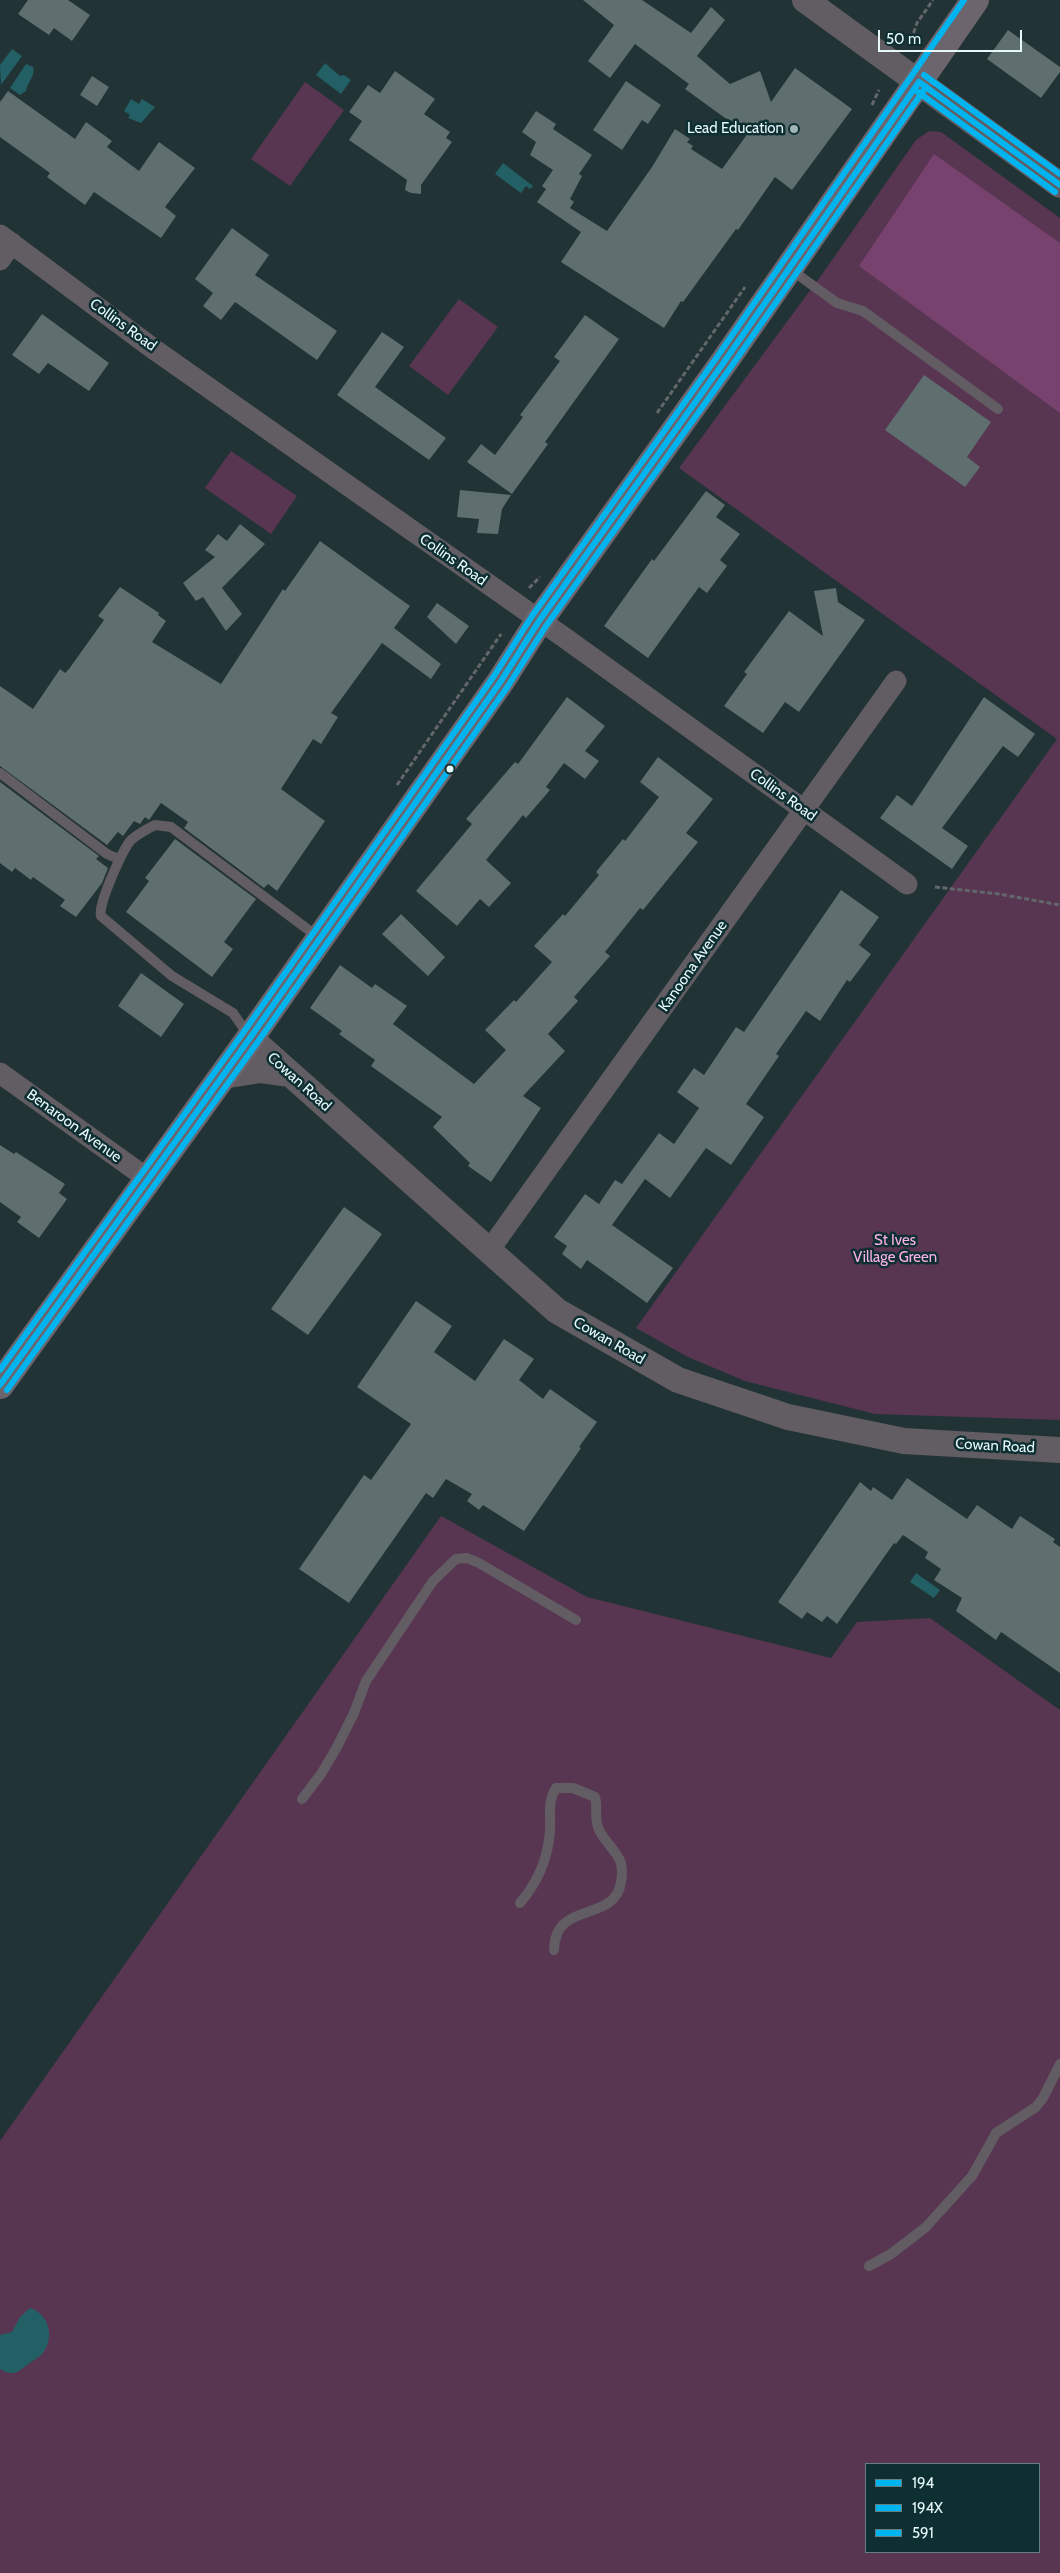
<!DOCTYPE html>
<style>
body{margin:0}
#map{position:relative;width:1060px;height:2573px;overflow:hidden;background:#213335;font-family:Cabin,sans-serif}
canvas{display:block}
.legend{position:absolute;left:865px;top:2463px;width:175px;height:90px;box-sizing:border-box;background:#0e2f32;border:1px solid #647f82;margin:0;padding:6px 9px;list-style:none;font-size:15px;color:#e6f8fa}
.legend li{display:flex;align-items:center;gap:10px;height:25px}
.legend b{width:25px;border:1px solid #647f82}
.scale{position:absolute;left:878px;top:30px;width:144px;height:22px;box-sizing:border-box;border:2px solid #e6f8fa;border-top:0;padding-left:6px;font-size:15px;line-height:18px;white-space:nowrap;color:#e6f8fa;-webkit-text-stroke:4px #0e2f32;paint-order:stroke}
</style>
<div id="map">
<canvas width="1060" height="2573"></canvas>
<ul class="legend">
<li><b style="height:6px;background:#00b5ef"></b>194</li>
<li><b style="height:6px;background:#00b5ef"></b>194X</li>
<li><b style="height:6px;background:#00b5ef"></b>591</li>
</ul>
<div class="scale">50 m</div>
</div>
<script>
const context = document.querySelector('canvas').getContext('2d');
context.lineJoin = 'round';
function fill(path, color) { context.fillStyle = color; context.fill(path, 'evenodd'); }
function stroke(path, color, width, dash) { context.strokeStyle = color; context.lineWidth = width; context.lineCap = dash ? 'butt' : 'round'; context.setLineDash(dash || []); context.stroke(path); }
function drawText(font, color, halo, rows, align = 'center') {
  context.font = font + ' Cabin,sans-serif'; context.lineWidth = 5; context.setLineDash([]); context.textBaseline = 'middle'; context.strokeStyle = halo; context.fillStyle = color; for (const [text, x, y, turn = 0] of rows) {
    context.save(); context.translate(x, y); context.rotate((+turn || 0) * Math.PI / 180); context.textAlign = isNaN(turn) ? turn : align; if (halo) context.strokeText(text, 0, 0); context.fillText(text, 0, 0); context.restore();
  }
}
fill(new Path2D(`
 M 305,82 L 344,110 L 290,186 L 251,159 Z
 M 929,131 L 941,132 L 1060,218 L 1060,1420 L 875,1414 L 745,1381 L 688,1357 L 636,1328 L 1057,739 L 679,468 L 823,273 L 916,140 Z
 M 459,299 L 498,327 L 448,395 L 409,366 Z
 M 231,451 L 297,496 L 271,534 L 205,488 Z
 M 441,1516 L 587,1597 L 831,1658 L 857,1622 L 930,1618 L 1060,1710 L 1060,2573 L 0,2573 L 0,2141 ZM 866,2464 L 1039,2464 L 1039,2552 L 866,2552 Z`), '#583652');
fill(new Path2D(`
 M 934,154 L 1060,243 L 1060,413 L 859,266 Z`), '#77426e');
fill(new Path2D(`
 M 12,49 L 22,56 L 1,85 L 0,65 Z
 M 325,63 L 340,76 L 344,75 L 351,80 L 341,94 L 316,75 Z
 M 26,64 L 33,67 C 36,75 27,83 26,91 L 20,95 L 10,88 Z
 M 131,99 L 139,104 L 142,99 L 155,107 L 141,123 L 128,118 L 130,115 L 124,111 Z
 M 503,163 L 533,186 L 530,189 L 526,186 L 521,193 L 495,174 Z
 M 916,1573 L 940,1590 L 934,1598 L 910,1582 Z
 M 30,2308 C 48,2314 54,2334 45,2350 C 42,2356 35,2359 30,2363 C 19,2371 14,2378 0,2369 L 0,2335 L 12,2332 L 20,2317 Z`), '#236066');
fill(new Path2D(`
 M 28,0 L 68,0 L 90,15 L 72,41 L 54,28 L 49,35 L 18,14 Z
 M 583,0 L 642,0 L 691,33 L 711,7 L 725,20 L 697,56 L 730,84 L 760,71 L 771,102 L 795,68 L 852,109 L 792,190 L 775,177 L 738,230 L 736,229 L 683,302 L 681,301 L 664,328 L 561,262 L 581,232 L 537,202 L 546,189 L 542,186 L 553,170 L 530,155 L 536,142 L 522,132 L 536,111 L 556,124 L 553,129 L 592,155 L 579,174 L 582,176 L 570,199 L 574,202 L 570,208 L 607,231 L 652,167 L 675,129 L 690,139 L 687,142 L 693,146 L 691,149 L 722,169 L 751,129 L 725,118 L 685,89 L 689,84 L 635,44 L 610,78 L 588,61 L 614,25 Z
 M 1008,30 L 1060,67 L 1060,72 L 1041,98 L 987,59 Z
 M 395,71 L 435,99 L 424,114 L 450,132 L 446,138 L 452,142 L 421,185 L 421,194 L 411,193 L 405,190 L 407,180 L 349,140 L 362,121 L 349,112 L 368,85 L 380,93 Z
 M 92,76 L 109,87 L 97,106 L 80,95 Z
 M 626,81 L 661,105 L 648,124 L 642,120 L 622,150 L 593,130 Z
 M 8,91 L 75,139 L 86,122 L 112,141 L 107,147 L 139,171 L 159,142 L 195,168 L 165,207 L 176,216 L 161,238 L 94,192 L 85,205 L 47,177 L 50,173 L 0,137 L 0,102 Z
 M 232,228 L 269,255 L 255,275 L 337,331 L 317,360 L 235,302 L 221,320 L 203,306 L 213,293 L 195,279 Z
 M 42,314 L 109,363 L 89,391 L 48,363 L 39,374 L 12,355 Z
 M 585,315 L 619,339 L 545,442 L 548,444 L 512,494 L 467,462 L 481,444 L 495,455 L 523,417 L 520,415 L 560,361 L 554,357 Z
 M 382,332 L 404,347 L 375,387 L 446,438 L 429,460 L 337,395 Z
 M 924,375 L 991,422 L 967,457 L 980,467 L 965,487 L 885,430 Z
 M 460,490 L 511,495 L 502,509 L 498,534 L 477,533 L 479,519 L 457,517 Z
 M 706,491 L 725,505 L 716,517 L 740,534 L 720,560 L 727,566 L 707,593 L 699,587 L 648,658 L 604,626 L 652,559 L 654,561 Z
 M 240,524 L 265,544 L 222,588 L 242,614 L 226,631 L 203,597 L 196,601 L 183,583 L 215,557 L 205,550 L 218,534 L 227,541 Z
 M 320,541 L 410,606 L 394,628 L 441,664 L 431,679 L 382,643 L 331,713 L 338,717 L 321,744 L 313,739 L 281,789 L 325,821 L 277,891 L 268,884 L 264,888 L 184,828 L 188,822 L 161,803 L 149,820 L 145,817 L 140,824 L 134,821 L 123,836 L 118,832 L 107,845 L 0,766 L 0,686 L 33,709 L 60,669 L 65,673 L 69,669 L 104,620 L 98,616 L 120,587 L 159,613 L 158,615 L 166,621 L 152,642 L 221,684 L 283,589 L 285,591 Z
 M 836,588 L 838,602 L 865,620 L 799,712 L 785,702 L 763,733 L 724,706 L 747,674 L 744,672 L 789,611 L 823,636 L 814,591 Z
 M 437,603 L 469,626 L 456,644 L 427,617 Z
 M 567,697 L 605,726 L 585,751 L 599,761 L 585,779 L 564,763 L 546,787 L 550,790 L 526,818 L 523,815 L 486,860 L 511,883 L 489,907 L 480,899 L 457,926 L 416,891 L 472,824 L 466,819 L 515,762 L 518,764 Z
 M 984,697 L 1035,734 L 1018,757 L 1003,746 L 942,828 L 968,846 L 952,869 L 880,818 L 897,795 L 912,806 Z
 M 658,757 L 713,799 L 686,833 L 698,842 L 643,910 L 640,908 L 605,952 L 610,956 L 574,997 L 578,1001 L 548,1034 L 565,1051 L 523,1096 L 541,1108 L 491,1182 L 468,1166 L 470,1163 L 433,1127 L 442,1117 L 371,1066 L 375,1060 L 339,1034 L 342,1031 L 310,1008 L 340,965 L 372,988 L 375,984 L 407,1006 L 393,1024 L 474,1084 L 506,1050 L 485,1030 L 514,1000 L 516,1002 L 552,962 L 534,946 L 563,914 L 565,916 L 599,875 L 596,872 L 623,839 L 625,841 L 659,797 L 640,782 Z
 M 0,782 L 99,856 L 96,859 L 108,868 L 102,883 L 76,917 L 60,906 L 65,900 L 33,877 L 31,880 L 15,868 L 12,872 L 0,863 Z
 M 175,839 L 256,899 L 224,942 L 233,949 L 212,977 L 126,912 L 149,881 L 145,878 Z
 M 841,890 L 879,917 L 859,945 L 871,954 L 850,982 L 847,980 L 820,1021 L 806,1011 L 776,1054 L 779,1056 L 746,1104 L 764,1117 L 731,1165 L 706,1148 L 670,1198 L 645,1179 L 612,1225 L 673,1268 L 647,1303 L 587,1260 L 581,1269 L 562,1254 L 567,1246 L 554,1237 L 585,1194 L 599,1204 L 615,1180 L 622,1184 L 659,1133 L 674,1144 L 699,1108 L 677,1092 L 694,1068 L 704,1075 L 736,1027 L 744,1032 Z
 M 401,914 L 445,957 L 428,976 L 382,934 Z
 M 141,973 L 184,1004 L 161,1037 L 118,1006 Z
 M 0,1145 L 14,1154 L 16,1152 L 65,1184 L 59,1193 L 67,1199 L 39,1238 L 17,1222 L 21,1217 L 0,1202 Z
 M 344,1207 L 382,1234 L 308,1335 L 271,1309 Z
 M 416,1301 L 452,1326 L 434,1352 L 475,1381 L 504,1339 L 534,1359 L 519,1380 L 543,1399 L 550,1389 L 597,1422 L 579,1447 L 581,1448 L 524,1531 L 483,1505 L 479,1510 L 467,1501 L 472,1494 L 446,1479 L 433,1498 L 426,1493 L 349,1603 L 299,1569 L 364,1475 L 371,1480 L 411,1424 L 357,1387 Z
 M 907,1478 L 967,1519 L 977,1505 L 1012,1529 L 1020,1516 L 1055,1539 L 1053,1542 L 1060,1547 L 1060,1673 L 1001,1632 L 996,1640 L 956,1611 L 962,1598 L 934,1580 L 941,1569 L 925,1558 L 928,1552 L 903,1535 L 896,1544 L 894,1543 L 837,1624 L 827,1616 L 822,1622 L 807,1612 L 802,1619 L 778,1602 L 860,1482 L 871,1491 L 873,1487 L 892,1500 Z`), '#5f6e6f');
stroke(new Path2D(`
 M 911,40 L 917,23 L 933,0
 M 872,105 L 879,90
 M 657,413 L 745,287
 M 529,588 L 540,577
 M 397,785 L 501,634
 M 935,887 L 999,894 L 1060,905`), '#63676b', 3, [5, 2.5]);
stroke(new Path2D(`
 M 790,269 L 837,303 L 863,311 L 998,409
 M 0,773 L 107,854 L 119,859
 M 249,1036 L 233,1013 L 172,976 L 101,916 C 97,906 123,849 131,840 C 138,834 147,829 155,825 L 171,827 L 318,937
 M 302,1799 L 321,1774 L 337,1747 L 354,1713 L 366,1681 L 433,1581 L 456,1559 L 467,1558 L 479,1563 L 576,1620
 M 520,1903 C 538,1882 548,1859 550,1831 C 551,1815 547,1802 556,1788 L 573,1788 L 595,1797 C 598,1806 594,1817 598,1827 C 602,1840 616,1849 621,1863 C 622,1868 622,1877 621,1882 C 615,1924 555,1899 554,1950
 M 869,2266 L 891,2254 L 926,2227 L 972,2176 L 996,2133 L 1036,2107 L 1043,2098 L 1060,2064`), '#625c63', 10);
stroke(new Path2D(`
 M 0,235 L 155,350 L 565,638 L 907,884
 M 0,260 L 12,243
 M 0,1073 L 148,1179
 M 488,1252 L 896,681`), '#625c63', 21);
stroke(new Path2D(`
 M 805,0 L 1060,185
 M 250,1038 L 557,1311 L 678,1380 L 788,1417 L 904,1441 L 1060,1450
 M 222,1076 L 261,1070 L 290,1074`), '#625c63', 26);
stroke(new Path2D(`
 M 0,1385 L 250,1038 L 501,681 L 539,621 L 724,362 L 975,0`), '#6d656d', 28);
stroke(new Path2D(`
 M 919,82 L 1060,185
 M 0,1385 L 250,1038 L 501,681 L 539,621 L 724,362 L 919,82`), '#00b5ef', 6);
stroke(new Path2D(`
 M 914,89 L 1055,192
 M 7,1390 L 257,1043 L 508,686 L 546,626 L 731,367 L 926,87`), '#00b5ef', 6);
stroke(new Path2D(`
 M 924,75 L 1060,174
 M 0,1370 L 243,1033 L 494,676 L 532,616 L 717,357 L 964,0`), '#00b5ef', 6);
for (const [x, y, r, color] of [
 [794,129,5,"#a1b3b5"],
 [450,769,4.5,"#e6f8fa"]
]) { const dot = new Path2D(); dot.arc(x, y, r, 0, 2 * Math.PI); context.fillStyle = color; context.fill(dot); stroke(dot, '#0e2f32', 2); }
drawText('15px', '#e6f8fa', '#0e2f32', [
 ["Lead Education",784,129]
], 'right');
drawText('15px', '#e6f8fa', '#0e2f32', [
 ["Collins Road",123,325,36],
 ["Collins Road",453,560,35],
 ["Collins Road",783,795,36],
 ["Kanoona Avenue",693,966,-55],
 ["Cowan Road",299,1082,42],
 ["Benaroon Avenue",74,1126,36],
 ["Cowan Road",609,1341,30],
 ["Cowan Road",995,1446,3]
]);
drawText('15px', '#fcb1e9', '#0e2f32', [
 ["St Ives",895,1241],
 ["Village Green",895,1258]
]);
</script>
